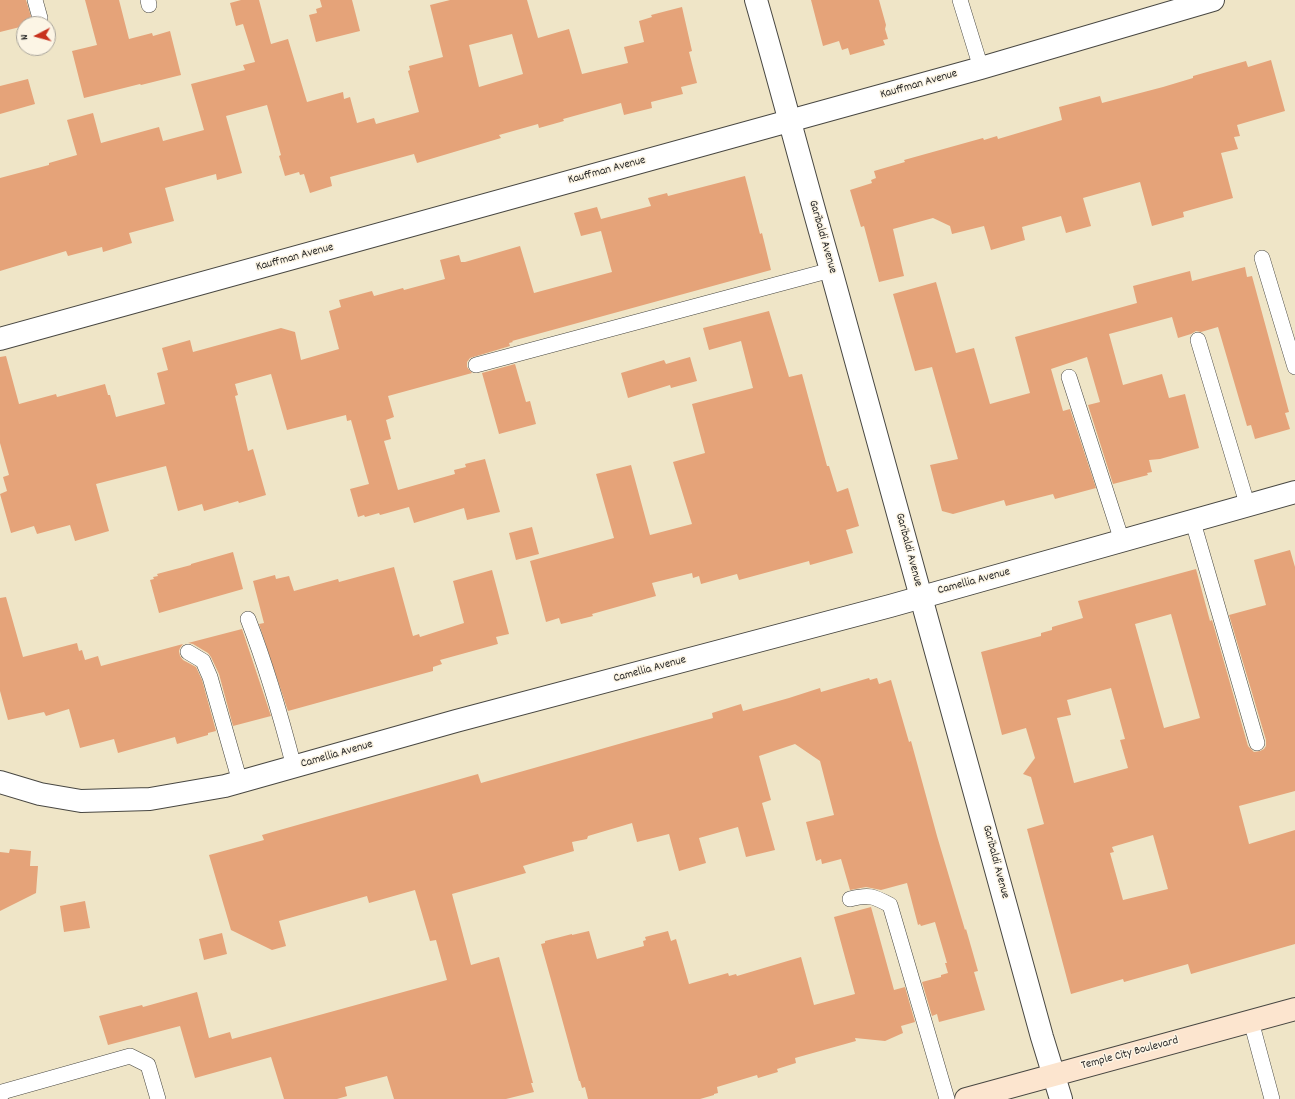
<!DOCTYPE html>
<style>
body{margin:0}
#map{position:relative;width:1295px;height:1099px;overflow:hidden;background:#efe5c7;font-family:Dekko,sans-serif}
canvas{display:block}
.north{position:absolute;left:16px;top:16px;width:40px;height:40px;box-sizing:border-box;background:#fcf5e5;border:1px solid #a8a49b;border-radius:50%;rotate:264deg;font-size:11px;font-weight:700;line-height:16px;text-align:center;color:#2b2b2b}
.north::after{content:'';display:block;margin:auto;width:14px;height:18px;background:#c8321e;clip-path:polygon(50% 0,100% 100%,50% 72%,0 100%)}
</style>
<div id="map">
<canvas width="1295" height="1099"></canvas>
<div class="north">N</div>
</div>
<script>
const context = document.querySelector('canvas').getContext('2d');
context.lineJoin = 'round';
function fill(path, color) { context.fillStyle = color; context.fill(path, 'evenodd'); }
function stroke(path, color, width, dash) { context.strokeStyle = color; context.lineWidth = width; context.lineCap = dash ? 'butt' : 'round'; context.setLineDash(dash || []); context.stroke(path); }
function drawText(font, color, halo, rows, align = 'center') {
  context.font = font + ' Dekko,sans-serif'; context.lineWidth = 3; context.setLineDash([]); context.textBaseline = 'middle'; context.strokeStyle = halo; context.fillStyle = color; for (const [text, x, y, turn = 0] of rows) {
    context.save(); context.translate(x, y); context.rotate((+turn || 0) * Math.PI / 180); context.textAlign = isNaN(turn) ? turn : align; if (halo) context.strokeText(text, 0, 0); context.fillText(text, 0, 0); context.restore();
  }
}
fill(new Path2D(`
 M 0,0 L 26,0 L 33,23 L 24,24 L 24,26 L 0,32 Z
 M 85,0 L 119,0 L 129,39 L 152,33 L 153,36 L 170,31 L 181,75 L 141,85 L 140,84 L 84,98 L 72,51 L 97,45 Z
 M 241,0 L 259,0 L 271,44 L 288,39 L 307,102 L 343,92 L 344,99 L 350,97 L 357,123 L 374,118 L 376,124 L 419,112 L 408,71 L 410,70 L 409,66 L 443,57 L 430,5 L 450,0 L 527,0 L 538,38 L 569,29 L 582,74 L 628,63 L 624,47 L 644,42 L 639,21 L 652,17 L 651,15 L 682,7 L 692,51 L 689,52 L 697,83 L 681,87 L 683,94 L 651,102 L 652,108 L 624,115 L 621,103 L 563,119 L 564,121 L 539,128 L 538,124 L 499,135 L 501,138 L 417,163 L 414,154 L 330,177 L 332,186 L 310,193 L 304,174 L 300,175 L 299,172 L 285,176 L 279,156 L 281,155 L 267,105 L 226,116 L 242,173 L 217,180 L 216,174 L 165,188 L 174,221 L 129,233 L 132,243 L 103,252 L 102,247 L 68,256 L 66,251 L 0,271 L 0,178 L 49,165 L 49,163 L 77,155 L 67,120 L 93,113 L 101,143 L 159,127 L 163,141 L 204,130 L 191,84 L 245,70 L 243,65 L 255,62 L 243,24 L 236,26 L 230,3 ZM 512,34 L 523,74 L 479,87 L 469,45 Z
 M 320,0 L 352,0 L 360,31 L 316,42 L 309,15 L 317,13 L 316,9 L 322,7 Z
 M 811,0 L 879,0 L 886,25 L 885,29 L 888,39 L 883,40 L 885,45 L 850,55 L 848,48 L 842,50 L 839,41 L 823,46 Z
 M 1271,60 L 1285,111 L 1237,125 L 1240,136 L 1234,137 L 1238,149 L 1221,153 L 1233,198 L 1183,212 L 1184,217 L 1152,226 L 1140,182 L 1083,198 L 1091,226 L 1066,233 L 1061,216 L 1022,227 L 1025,240 L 991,250 L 984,226 L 952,234 L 950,226 L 933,218 L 893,229 L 904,276 L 879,282 L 864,226 L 861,227 L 850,190 L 872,183 L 871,180 L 876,178 L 874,171 L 905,162 L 904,160 L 983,138 L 984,140 L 997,136 L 998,139 L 1062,120 L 1059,107 L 1100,96 L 1102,103 L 1163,87 L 1193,78 L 1193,76 L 1246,61 L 1248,67 Z
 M 28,79 L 35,104 L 0,114 L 0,86 Z
 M 745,176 L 760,234 L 762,233 L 771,270 L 512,341 L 513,342 L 509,343 L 510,346 L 470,358 L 467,362 L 467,367 L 472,373 L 388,396 L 394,417 L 386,420 L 391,439 L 384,441 L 398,490 L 455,474 L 454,470 L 466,467 L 465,464 L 485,459 L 500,512 L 467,520 L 464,508 L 414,523 L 409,507 L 380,515 L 379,513 L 365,517 L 364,515 L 358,517 L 350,489 L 369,484 L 351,420 L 347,421 L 346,415 L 287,430 L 271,374 L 235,384 L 238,395 L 235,396 L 248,451 L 253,449 L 266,495 L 239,503 L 238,501 L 204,511 L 202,504 L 178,511 L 166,466 L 96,484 L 109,531 L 75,541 L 70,525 L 37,534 L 34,526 L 11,533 L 0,494 L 7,491 L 3,477 L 9,475 L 0,443 L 0,357 L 6,356 L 19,404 L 56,394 L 57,397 L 105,384 L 108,395 L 110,395 L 116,417 L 165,404 L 157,373 L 168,370 L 162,348 L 190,340 L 193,352 L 281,328 L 295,332 L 301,360 L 339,349 L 329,311 L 341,307 L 339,300 L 372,291 L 374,296 L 403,288 L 404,290 L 445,279 L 440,260 L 459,255 L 461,262 L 465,262 L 520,246 L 534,293 L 612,272 L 601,231 L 581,236 L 574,213 L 597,207 L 601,219 L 651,206 L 648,198 L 667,193 L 668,196 Z
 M 1245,267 L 1247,277 L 1252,276 L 1289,412 L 1285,413 L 1290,429 L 1255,439 L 1251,425 L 1247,426 L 1218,327 L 1201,332 L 1196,331 L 1191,334 L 1178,338 L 1172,317 L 1109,334 L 1123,385 L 1162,374 L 1169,398 L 1185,394 L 1199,448 L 1160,459 L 1149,460 L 1152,472 L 1147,473 L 1148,475 L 1113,484 L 1088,405 L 1100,402 L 1087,357 L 1051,369 L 1063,411 L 1070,409 L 1096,488 L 1055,499 L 1053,494 L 1006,506 L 1004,500 L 953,514 L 942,511 L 930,465 L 958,459 L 932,367 L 915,371 L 893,294 L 936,282 L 956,353 L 974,348 L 990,404 L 1030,393 L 1015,337 L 1137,303 L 1133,286 L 1190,271 L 1192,281 Z
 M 769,311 L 789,377 L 802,374 L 827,466 L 829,466 L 837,492 L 848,488 L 859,526 L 846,530 L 853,553 L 810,565 L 809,561 L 739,580 L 737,574 L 701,584 L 699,576 L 693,578 L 692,573 L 652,583 L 656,596 L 592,614 L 593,616 L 561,624 L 559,618 L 546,622 L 530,561 L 614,538 L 596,474 L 631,465 L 650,535 L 692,524 L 673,462 L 705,453 L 692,404 L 753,388 L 741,341 L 709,350 L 703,328 Z
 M 690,357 L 697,381 L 671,388 L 670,385 L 628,398 L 621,373 L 664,360 L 666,364 Z
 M 515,364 L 526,402 L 530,401 L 536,424 L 499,434 L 482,373 Z
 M 532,527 L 539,554 L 516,560 L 509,533 Z
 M 1290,550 L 1295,567 L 1295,791 L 1239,806 L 1249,844 L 1295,830 L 1295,944 L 1191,974 L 1188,964 L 1124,982 L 1123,979 L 1071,994 L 1027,829 L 1044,824 L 1031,777 L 1023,774 L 1035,758 L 1026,728 L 1002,735 L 981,652 L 1041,636 L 1041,633 L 1052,630 L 1052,627 L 1083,618 L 1078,601 L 1196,569 L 1210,621 L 1212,620 L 1248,746 L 1254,752 L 1260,751 L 1264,749 L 1266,746 L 1266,740 L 1229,615 L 1266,605 L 1254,560 ZM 1171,614 L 1200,718 L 1164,728 L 1135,624 ZM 1111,688 L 1125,739 L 1120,740 L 1128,768 L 1074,783 L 1057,718 L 1071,715 L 1067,700 ZM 1153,835 L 1168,889 L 1123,900 L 1110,853 L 1114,852 L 1112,847 Z
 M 233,552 L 243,589 L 159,613 L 150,580 L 154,579 L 153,577 L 158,576 L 157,574 L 191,565 L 191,564 Z
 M 394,567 L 413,636 L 419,634 L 420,637 L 464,623 L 453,581 L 492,570 L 509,634 L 496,637 L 498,644 L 440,660 L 442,664 L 433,667 L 433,671 L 288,711 L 259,624 L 264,623 L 253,581 L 275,575 L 276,579 L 289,576 L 294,591 L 338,579 L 339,582 Z
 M 6,597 L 23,657 L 77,643 L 79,651 L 82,650 L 85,660 L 98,656 L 101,666 L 183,644 L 180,648 L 179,651 L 180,656 L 183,660 L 196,667 L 202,680 L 216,731 L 208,733 L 208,735 L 177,744 L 175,737 L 118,753 L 114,739 L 80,748 L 69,709 L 46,716 L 44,712 L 8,720 L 0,691 L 0,598 Z
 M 242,629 L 271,716 L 233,726 L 219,674 L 211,657 L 208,653 L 193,644 L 188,643 Z
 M 869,678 L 870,680 L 877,678 L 879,684 L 891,680 L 909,742 L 911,741 L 937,836 L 965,930 L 966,929 L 978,971 L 974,972 L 985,1010 L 939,1022 L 937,1014 L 932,1016 L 922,982 L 941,977 L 941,975 L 948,973 L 945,963 L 947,963 L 935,922 L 921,926 L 920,924 L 918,925 L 907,883 L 881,890 L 866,887 L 850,890 L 841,859 L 822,864 L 821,859 L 816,861 L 806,822 L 834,815 L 820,761 L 795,744 L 759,756 L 771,800 L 762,803 L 775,850 L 746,857 L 738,827 L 699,838 L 706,863 L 679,871 L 669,834 L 637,842 L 632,823 L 588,836 L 587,839 L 572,842 L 574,851 L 523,866 L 526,873 L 452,894 L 471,965 L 499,957 L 533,1083 L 531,1083 L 534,1092 L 506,1099 L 394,1099 L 387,1076 L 345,1087 L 347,1096 L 337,1099 L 284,1099 L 271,1057 L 195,1078 L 180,1026 L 108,1045 L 99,1016 L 142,1005 L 143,1007 L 197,992 L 209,1038 L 230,1032 L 232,1039 L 447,980 L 436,940 L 430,941 L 415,890 L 369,903 L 367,896 L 279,921 L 286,946 L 272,950 L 231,930 L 209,855 L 264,840 L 262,835 L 478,774 L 481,783 L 640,738 L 713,718 L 712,713 L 741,704 L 743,711 L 789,698 L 820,688 L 821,692 Z
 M 10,849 L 31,851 L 30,866 L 38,866 L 36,893 L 0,911 L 0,852 L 9,853 Z
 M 85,901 L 90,928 L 64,932 L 60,906 Z
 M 871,907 L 894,990 L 905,987 L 915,1022 L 901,1026 L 903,1033 L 885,1041 L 855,1038 L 856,1041 L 795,1058 L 796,1063 L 777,1069 L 778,1072 L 758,1078 L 757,1075 L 717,1087 L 718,1093 L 714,1094 L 714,1095 L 700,1099 L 588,1099 L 585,1087 L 582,1088 L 580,1081 L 579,1081 L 557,1001 L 541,944 L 545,943 L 545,941 L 572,934 L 572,935 L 589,931 L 597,959 L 644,946 L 643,941 L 646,940 L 645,937 L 668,931 L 671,941 L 676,939 L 689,984 L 728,973 L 729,976 L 736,974 L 737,976 L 801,957 L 814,1005 L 855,994 L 834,917 Z
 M 222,933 L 227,954 L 204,960 L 199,939 Z`), '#e5a379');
const service = new Path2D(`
 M 35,0 L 40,18
 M 148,0 L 149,5
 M 960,0 L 981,68
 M 1262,258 L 1295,367
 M 1198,340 L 1248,507
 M 476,365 L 831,270
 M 1069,377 L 1122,541
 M 1193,522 L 1257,743
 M 248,619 C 267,668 281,717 294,767
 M 188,652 L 203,661 L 210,677 L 240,782
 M 850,899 C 869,894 873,896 890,905 L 947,1099
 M 1251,1021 L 1272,1099
 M 0,1099 L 2,1092 L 130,1056 L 148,1065 L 158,1099`);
const minor = new Path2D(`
 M 0,339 L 981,68 L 1213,0
 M 0,782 L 40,794 L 81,801 L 150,799 L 225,786 L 456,721 L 890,606 L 1295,492`);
const tertiary = new Path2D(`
 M 756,0 C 782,90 805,180 831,270 L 1042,1037 L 1061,1099`);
const secondary = new Path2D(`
 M 966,1099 L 1295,1009`);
stroke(service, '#484742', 16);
stroke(minor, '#484742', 24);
stroke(tertiary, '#484742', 24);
stroke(secondary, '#484742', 24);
stroke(service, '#fff', 15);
stroke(minor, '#fff', 22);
stroke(tertiary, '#fff', 22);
stroke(secondary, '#fce5cf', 22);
drawText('12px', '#2b2b2b', '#fcf5e5', [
 ["Kauffman Avenue",919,85,-16],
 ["Kauffman Avenue",607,171,-15],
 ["Garibaldi Avenue",822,237,74],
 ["Kauffman Avenue",295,258,-15],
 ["Garibaldi Avenue",908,550,75],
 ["Camellia Avenue",974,582,-15],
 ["Camellia Avenue",650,670,-15],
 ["Camellia Avenue",337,755,-16],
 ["Garibaldi Avenue",995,862,75],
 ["Temple City Boulevard",1130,1054,-15]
]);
</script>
